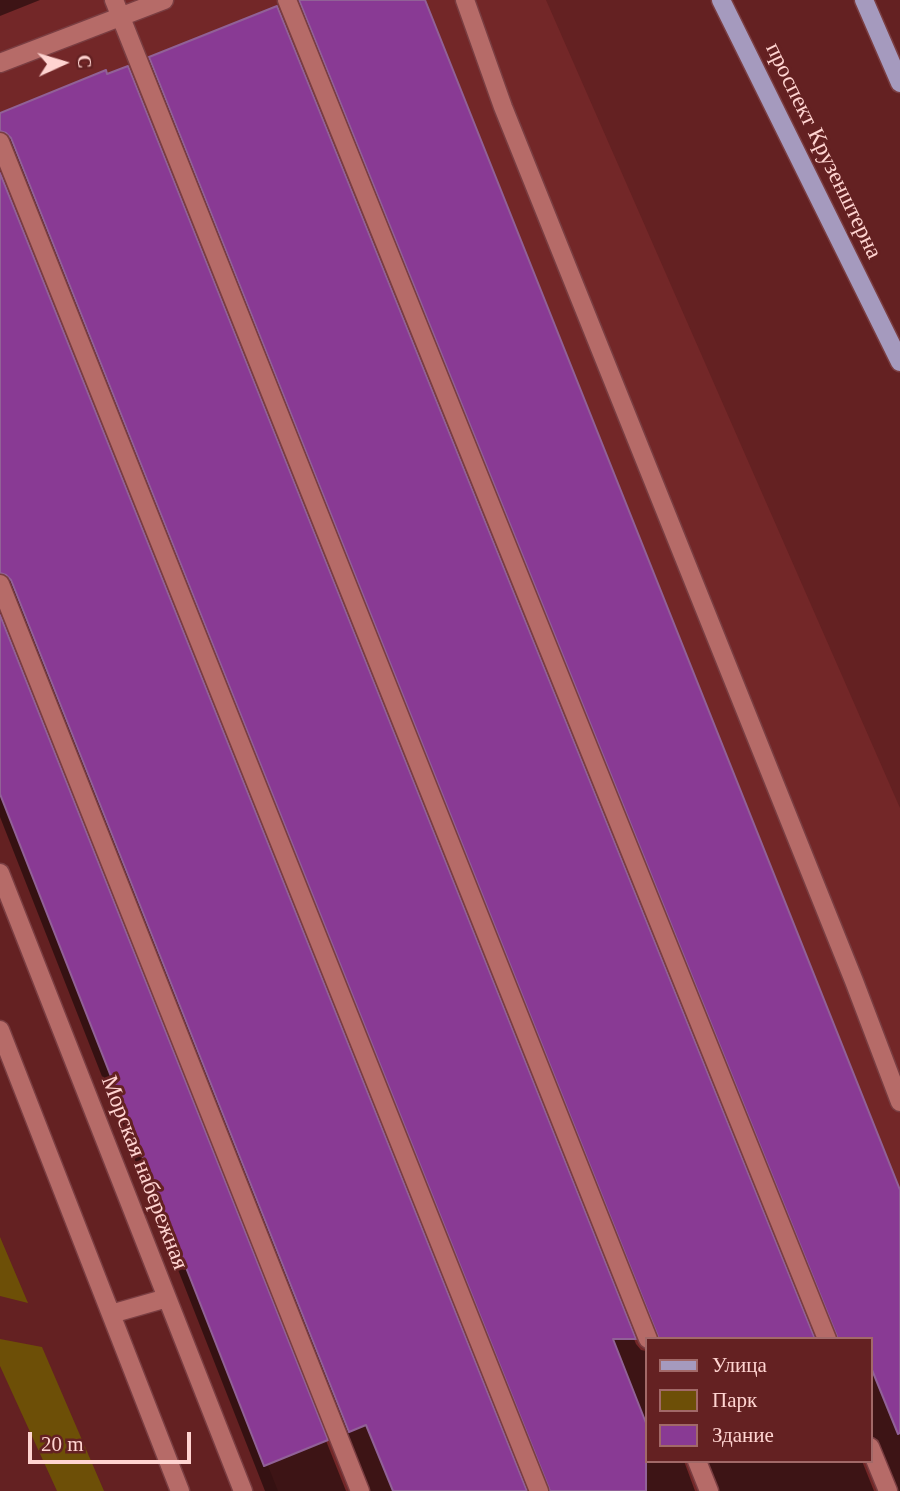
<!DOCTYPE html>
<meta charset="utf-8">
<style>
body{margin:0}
#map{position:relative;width:900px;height:1491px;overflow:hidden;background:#642122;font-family:Georgia,serif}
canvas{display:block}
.legend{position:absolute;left:645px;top:1337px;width:228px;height:126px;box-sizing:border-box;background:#642122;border:2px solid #a26968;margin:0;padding:9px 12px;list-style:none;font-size:21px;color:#ffd4d1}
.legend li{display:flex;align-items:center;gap:14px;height:35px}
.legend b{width:35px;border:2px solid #a26968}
.north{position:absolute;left:28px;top:28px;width:70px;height:70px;-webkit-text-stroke:5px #642122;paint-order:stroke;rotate:86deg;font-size:19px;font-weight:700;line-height:28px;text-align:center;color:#ffd4d1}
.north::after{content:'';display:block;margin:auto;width:24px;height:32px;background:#ffd4d1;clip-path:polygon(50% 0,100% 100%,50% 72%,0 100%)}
.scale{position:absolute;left:28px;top:1432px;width:163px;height:32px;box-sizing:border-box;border:4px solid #ffd4d1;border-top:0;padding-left:9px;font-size:21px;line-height:24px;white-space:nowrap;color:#ffd4d1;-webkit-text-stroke:5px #642122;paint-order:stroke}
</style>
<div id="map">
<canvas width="900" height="1491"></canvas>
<ul class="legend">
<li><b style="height:9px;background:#a59abe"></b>Улица</li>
<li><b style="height:19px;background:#6d4f07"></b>Парк</li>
<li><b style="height:19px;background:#893a94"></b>Здание</li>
</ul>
<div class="north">С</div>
<div class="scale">20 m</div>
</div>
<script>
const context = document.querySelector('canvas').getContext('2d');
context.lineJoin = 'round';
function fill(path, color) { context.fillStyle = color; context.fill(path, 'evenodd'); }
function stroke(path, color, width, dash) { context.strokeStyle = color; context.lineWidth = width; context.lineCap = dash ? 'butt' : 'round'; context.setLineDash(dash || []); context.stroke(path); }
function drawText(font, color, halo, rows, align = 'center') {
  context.font = font + ' Georgia,serif'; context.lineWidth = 6; context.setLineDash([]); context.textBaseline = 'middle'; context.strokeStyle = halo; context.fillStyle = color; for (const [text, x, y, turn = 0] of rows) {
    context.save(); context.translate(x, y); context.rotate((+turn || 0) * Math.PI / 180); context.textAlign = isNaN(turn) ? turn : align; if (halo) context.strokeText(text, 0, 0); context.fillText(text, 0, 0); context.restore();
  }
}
fill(new Path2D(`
 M 0,0 L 546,0 L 900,808 L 900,1491 L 278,1491 L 0,786 ZM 646,1339 L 870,1339 L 870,1461 L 646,1461 Z`), '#732728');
fill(new Path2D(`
 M 0,1237 L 28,1303 L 0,1296 Z
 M 0,1339 L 42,1347 L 104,1491 L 57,1491 L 0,1366 Z`), '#6d4f07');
fill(new Path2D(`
 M 0,0 L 40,0 L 0,16 Z
 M 298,0 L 423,0 L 900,1195 L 900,1491 L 891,1491 L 870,1444 L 870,1339 L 830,1339 L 293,5 Z
 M 150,59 L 813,1339 L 651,1339 L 144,65 Z
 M 127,68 L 636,1344 L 641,1350 L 646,1351 L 646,1461 L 684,1461 L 695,1491 L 542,1491 L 0,141 L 0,114 Z
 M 0,177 L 525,1491 L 363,1491 L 0,583 Z
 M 0,620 L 346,1491 L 265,1491 L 0,817 Z
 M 700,1461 L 862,1461 L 874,1491 L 711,1491 Z`), '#0007');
const building = new Path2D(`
 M 299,0 L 425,0 L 900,1190 L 900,1433 L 898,1434 L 870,1365 L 870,1339 L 838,1339 Z
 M 277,6 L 815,1339 L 659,1339 L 149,57 Z
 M 128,66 L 636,1339 L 613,1339 L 646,1423 L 646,1491 L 550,1491 L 11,138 L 6,133 L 0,131 L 0,113 L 106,70 L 107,74 Z
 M 0,173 L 527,1491 L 393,1491 L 366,1425 L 349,1432 L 11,580 L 6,575 L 0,573 Z
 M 0,615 L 328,1440 L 264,1466 L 0,794 Z`);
fill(building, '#893a94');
stroke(building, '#916197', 2);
const minor = new Path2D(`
 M 114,0 L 648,1339
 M 287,0 L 827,1339
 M 465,0 L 503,107 L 854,981 L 900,1102
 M 0,63 L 164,0
 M 0,142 L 539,1491
 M 0,584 L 360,1491
 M 0,873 L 243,1491
 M 0,1030 L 180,1491
 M 111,1314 L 167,1298
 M 870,1447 L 888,1491
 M 697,1461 L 709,1491`);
const major = new Path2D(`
 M 721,0 L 900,362
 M 864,0 L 900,83`);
stroke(minor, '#7a3e42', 21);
stroke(major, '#7a3e42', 21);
stroke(minor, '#b66b68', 18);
stroke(major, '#a59abe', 18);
drawText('23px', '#ffd4d1', '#642122', [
 ["проспект Крузенштерна",823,151,64],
 ["Морская набережная",144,1173,69]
]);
</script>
